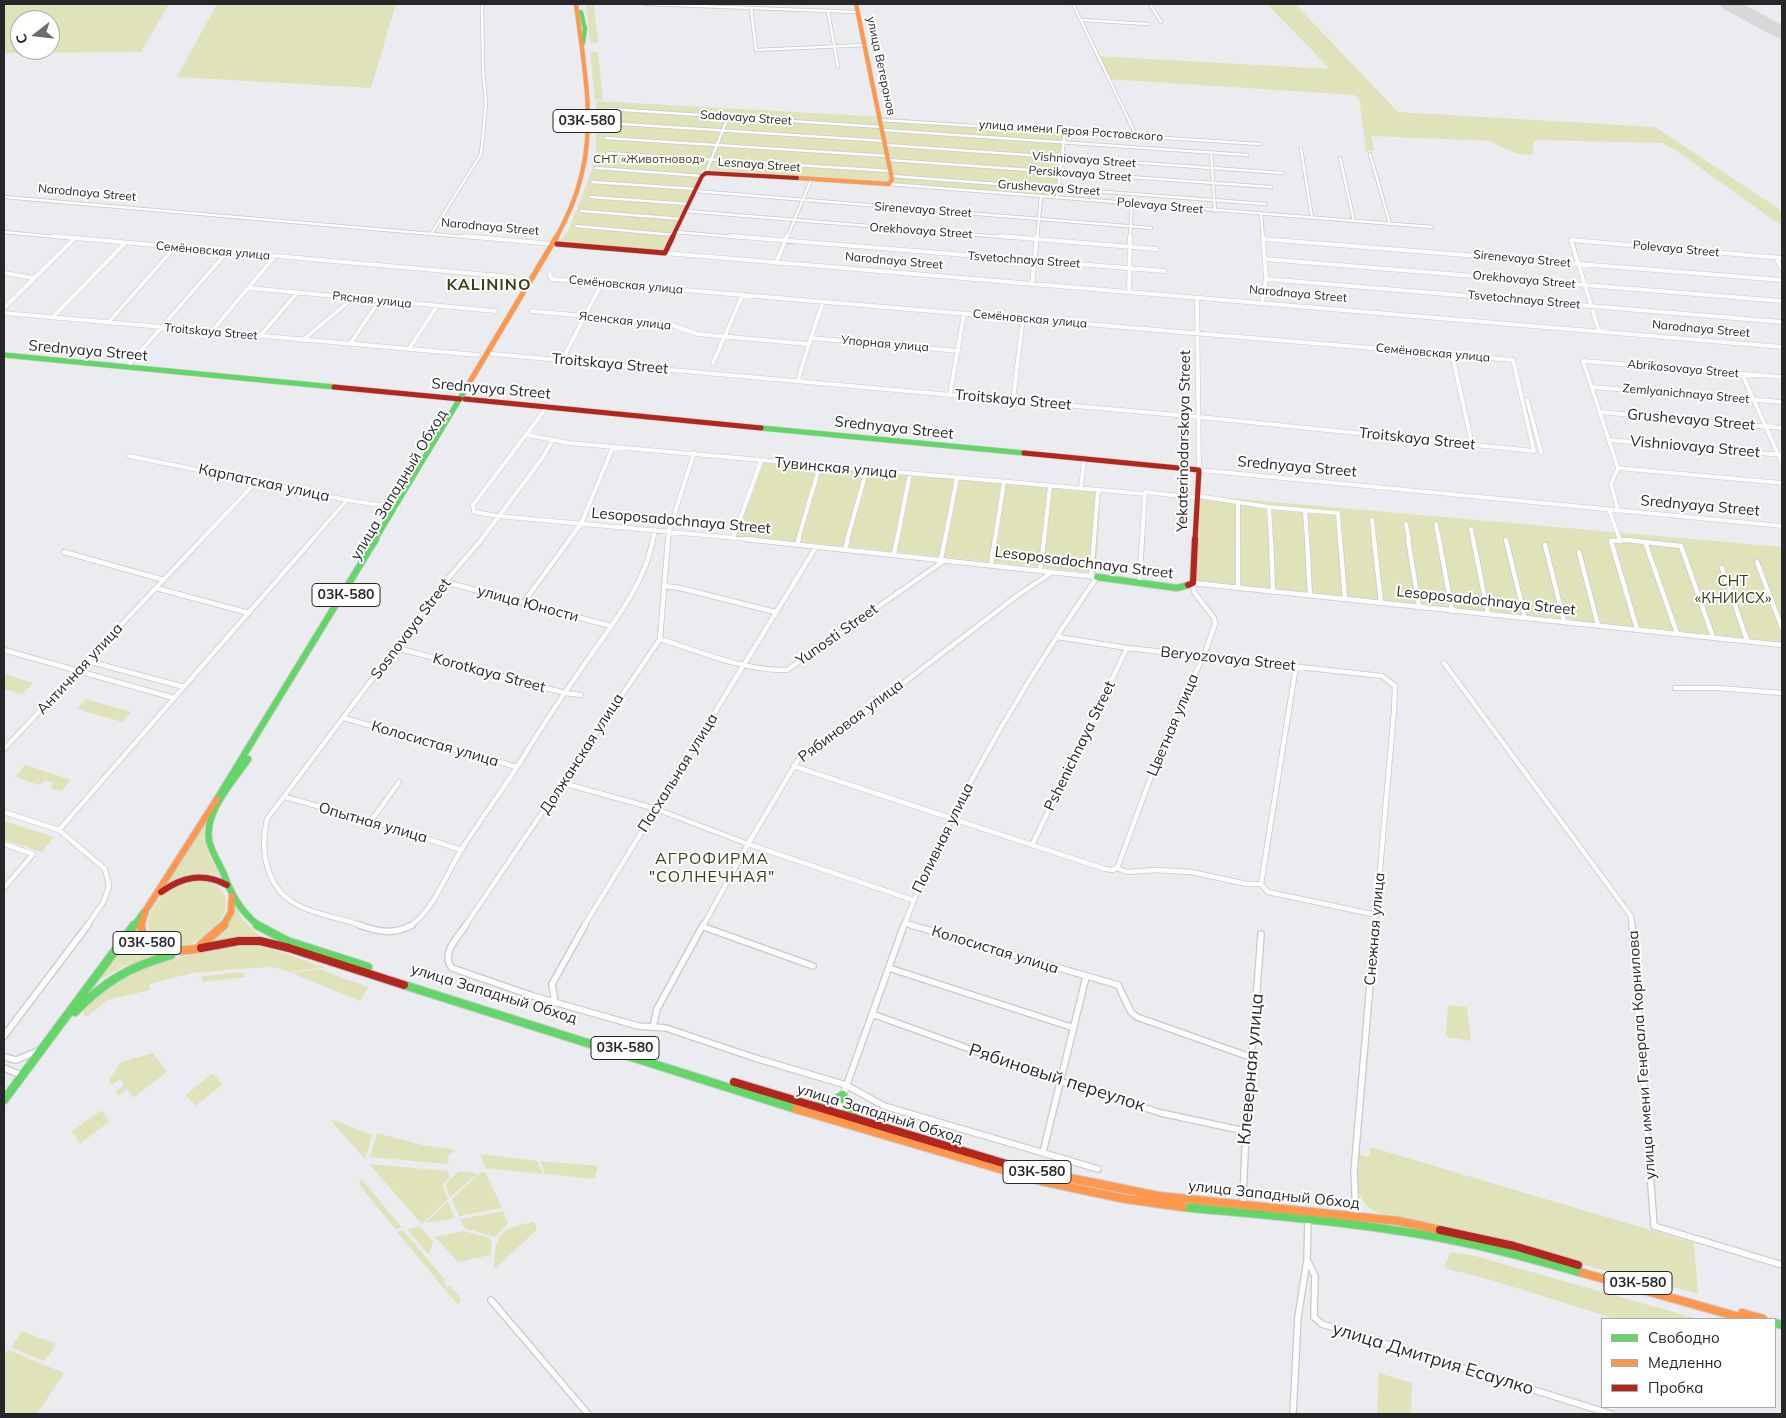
<!DOCTYPE html>
<meta charset="utf-8">
<style>
body{margin:0}
#map{position:relative;width:1786px;height:1418px;overflow:hidden;background:#ebecef;font-family:Mulish,sans-serif}
canvas{display:block}
.frame{position:absolute;inset:0;border:5px solid #262728;pointer-events:none}
.legend{position:absolute;left:1601px;top:1318px;width:175px;height:90px;box-sizing:border-box;background:#fff;border:1px solid #a8a9a9;margin:0;padding:6px 9px;list-style:none;font-size:15px;color:#262728}
.legend li{display:flex;align-items:center;gap:10px;height:25px}
.legend b{width:25px;border:1px solid #a8a9a9}
.north{position:absolute;left:10px;top:10px;width:50px;height:50px;box-sizing:border-box;background:#fff;border:1px solid #a8a9a9;border-radius:50%;rotate:254deg;font-size:14px;font-weight:700;line-height:20px;text-align:center;color:#262728}
.north::after{content:'';display:block;margin:auto;width:18px;height:22px;background:#6b6c6e;clip-path:polygon(50% 0,100% 100%,50% 72%,0 100%)}
</style>
<div id="map">
<canvas width="1786" height="1418"></canvas>
<div class="frame"></div>
<ul class="legend">
<li><b style="height:6px;background:#63d668"></b>Свободно</li>
<li><b style="height:6px;background:#ff974d"></b>Медленно</li>
<li><b style="height:6px;background:#b3261e"></b>Пробка</li>
</ul>
<div class="north">С</div>
</div>
<script>
const context = document.querySelector('canvas').getContext('2d');
context.lineJoin = 'round';
function fill(path, color) { context.fillStyle = color; context.fill(path, 'evenodd'); }
function stroke(path, color, width, dash) { context.strokeStyle = color; context.lineWidth = width; context.lineCap = dash ? 'butt' : 'round'; context.setLineDash(dash || []); context.stroke(path); }
function drawText(font, color, halo, rows, align = 'center') {
  context.font = font + ' Mulish,sans-serif'; context.lineWidth = 4; context.setLineDash([]); context.textBaseline = 'middle'; context.strokeStyle = halo; context.fillStyle = color; for (const [text, x, y, turn = 0] of rows) {
    context.save(); context.translate(x, y); context.rotate((+turn || 0) * Math.PI / 180); context.textAlign = isNaN(turn) ? turn : align; if (halo) context.strokeText(text, 0, 0); context.fillText(text, 0, 0); context.restore();
  }
}
fill(new Path2D(`
 M 4,4 L 169,4 L 141,52 L 4,53 ZM 20,20 L 50,20 L 50,50 L 20,50 Z
 M 217,4 L 396,4 L 371,88 L 177,77 Z
 M 586,4 L 594,4 L 598,43 L 590,43 Z
 M 1267,4 L 1295,4 L 1398,112 L 1655,127 L 1782,211 L 1782,226 L 1677,151 L 1662,143 L 1538,140 L 1534,142 L 1532,155 C 1517,156 1502,148 1490,141 L 1371,136 L 1374,151 L 1363,151 L 1366,149 L 1359,98 L 1354,95 L 1107,79 L 1095,56 L 1330,69 Z
 M 590,52 L 598,52 L 603,100 L 595,100 Z
 M 596,101 L 867,116 L 1064,132 L 1057,198 L 889,185 L 884,186 L 703,169 L 699,175 L 696,189 L 665,253 L 557,244 L 569,230 L 596,159 Z
 M 765,459 L 1101,489 L 1096,573 L 737,535 Z
 M 1195,495 L 1782,547 L 1782,642 L 1192,580 Z
 M 4,674 L 33,683 L 22,694 L 4,689 Z
 M 86,699 L 131,712 L 122,722 L 77,709 Z
 M 25,765 L 26,765 L 71,780 L 61,791 L 50,788 L 54,783 L 45,780 L 40,785 L 15,777 Z
 M 4,821 L 54,837 L 42,852 L 4,840 Z
 M 205,826 C 201,844 212,860 220,876 C 197,869 185,876 164,886 Z
 M 205,880 C 256,897 203,955 168,946 C 132,936 151,899 175,887 C 185,882 194,881 205,880 Z
 M 236,907 L 243,920 L 261,937 L 207,944 Z
 M 139,922 L 159,954 L 157,957 L 124,966 L 99,980 Z
 M 254,945 L 272,949 L 329,969 L 321,968 L 290,972 L 273,967 L 238,969 L 192,973 L 150,984 L 150,990 L 107,1000 L 88,1016 L 83,1015 C 86,1000 106,982 119,976 C 156,960 214,949 254,945 Z
 M 319,969 L 368,987 L 360,1001 L 292,973 Z
 M 238,972 L 242,973 L 246,977 L 202,982 L 202,977 L 189,978 Z
 M 1448,1005 L 1467,1007 L 1471,1041 L 1446,1037 Z
 M 153,1053 L 167,1072 L 133,1098 L 127,1089 L 118,1096 L 116,1092 L 124,1085 L 120,1079 L 112,1085 L 109,1081 L 121,1062 Z
 M 213,1073 L 222,1085 L 195,1106 L 186,1095 Z
 M 102,1110 L 109,1122 L 80,1144 L 72,1131 Z
 M 334,1120 L 372,1135 L 365,1159 L 331,1121 Z
 M 377,1133 L 422,1145 L 455,1150 L 447,1157 L 449,1164 L 370,1157 Z
 M 1370,1147 L 1694,1243 L 1698,1294 L 1652,1281 L 1620,1275 L 1471,1232 L 1378,1213 L 1366,1206 L 1358,1191 L 1359,1154 L 1369,1157 Z
 M 480,1154 L 537,1161 L 543,1174 L 486,1168 Z
 M 540,1161 L 598,1166 L 595,1179 L 545,1174 Z
 M 369,1164 L 448,1171 L 450,1177 L 442,1185 L 448,1199 L 422,1224 Z
 M 459,1171 L 478,1173 L 450,1197 L 445,1184 Z
 M 481,1172 L 486,1173 L 502,1208 L 459,1216 L 452,1199 Z
 M 361,1178 L 402,1228 L 395,1229 L 359,1184 Z
 M 448,1202 L 455,1218 L 425,1223 Z
 M 503,1211 L 508,1223 L 495,1237 L 464,1228 L 461,1219 Z
 M 533,1222 L 536,1225 L 536,1230 L 494,1270 C 496,1234 497,1229 533,1222 Z
 M 420,1227 L 433,1241 L 429,1255 L 407,1229 Z
 M 403,1230 L 445,1280 L 444,1283 L 447,1287 L 450,1286 L 461,1299 L 458,1305 L 397,1232 Z
 M 463,1231 L 489,1238 L 492,1243 L 490,1255 L 458,1262 L 435,1237 Z
 M 1450,1252 L 1475,1256 L 1698,1319 L 1616,1319 L 1491,1280 L 1444,1268 Z
 M 22,1331 L 56,1344 L 45,1361 L 11,1348 Z
 M 8,1350 L 64,1373 L 37,1414 L 4,1414 L 4,1355 Z
 M 1379,1373 L 1412,1383 L 1411,1414 L 1377,1414 Z`), '#e0e2b9');
fill(new Path2D(`
 M 1719,4 L 1743,4 L 1782,25 L 1782,39 L 1775,37 L 1722,8 Z`), '#d7d8da');
const streetFar3 = new Path2D(`
 M 646,4 L 857,12
 M 1073,4 L 1136,135
 M 1150,4 L 1161,22
 M 751,8 L 756,50 L 865,45
 M 828,11 L 838,67
 M 1082,20 L 1148,24
 M 609,109 L 882,127
 M 881,120 L 1260,144
 M 607,123 L 885,141
 M 883,130 L 1247,155
 M 606,138 L 888,156
 M 886,145 L 1283,173
 M 1301,149 L 1312,218
 M 607,153 L 891,171
 M 1211,153 L 1215,211
 M 1370,154 L 1390,224
 M 1340,158 L 1354,221
 M 889,160 L 1271,187
 M 596,168 L 702,176
 M 706,173 L 728,117
 M 891,176 L 1266,204
 M 592,182 L 696,189
 M 889,184 L 1432,227
 M 695,191 L 1151,228
 M 4,197 L 478,238
 M 590,197 L 689,204
 M 1057,198 L 1065,131
 M 581,211 L 682,219
 M 686,211 L 1015,238
 M 1261,214 L 1263,238
 M 576,226 L 674,235
 M 4,232 L 67,238
 M 676,232 L 746,238
 M 431,234 L 481,154 L 486,104 L 483,70 L 482,4
 M 787,238 L 811,180
 M 1037,238 L 1041,197
 M 1130,238 L 1132,203`);
const streetFar2 = new Path2D(`
 M 53,236 L 512,277
 M 464,236 L 553,244
 M 730,236 L 1164,271
 M 1000,236 L 1156,249
 M 1263,239 L 1782,280
 M 665,253 L 1782,347
 M 1776,258 L 1782,269
 M 1265,259 L 1782,301
 M 776,263 L 787,236
 M 4,273 L 34,278
 M 1266,279 L 1782,322
 M 1032,284 L 1037,236
 M 249,288 L 495,311
 M 1129,292 L 1130,236
 M 1197,298 L 1199,470 L 1782,526
 M 1262,302 L 1266,279 L 1263,236
 M 4,308 L 74,239
 M 532,311 L 669,324 L 697,334 L 807,344
 M 4,313 L 478,355
 M 53,317 L 125,243
 M 108,323 L 175,247
 M 1599,331 L 1571,240 L 1782,258
 M 211,332 L 275,256
 M 260,336 L 297,293
 M 811,338 L 959,351
 M 303,340 L 353,298
 M 350,344 L 379,301
 M 409,349 L 437,306
 M 492,354 L 1199,417 L 1534,451 L 1513,360 L 553,279 L 550,277 L 550,274
 M 1452,354 L 1472,444
 M 562,360 L 602,283
 M 713,363 L 743,294
 M 127,367 L 227,252
 M 1742,374 L 1782,463
 M 798,381 C 805,354 814,329 823,302
 M 1591,387 L 1782,402
 M 950,394 L 964,314
 M 1013,400 L 1023,318
 M 1527,400 L 1541,452
 M 547,407 L 473,505 L 474,512 L 498,516 L 757,540
 M 1599,412 L 1782,428
 M 527,435 L 569,443 L 1145,494
 M 1608,440 L 1782,455
 M 129,456 L 347,500 L 399,508
 M 1618,468 L 1782,483
 M 1081,488 L 1084,460
 M 1198,496 L 1269,507 L 1338,513 L 1340,540
 M 1238,503 L 1238,540
 M 1269,507 L 1271,540
 M 1609,510 L 1620,540
 M 1305,511 L 1307,540
 M 1618,511 L 1611,484 L 1618,468 L 1583,361 L 1782,377
 M 1372,520 L 1374,540
 M 1406,524 L 1409,540
 M 1436,524 L 1439,540
 M 1471,529 L 1473,540
 M 733,538 L 761,461
 M 201,540 L 257,481
 M 312,540 L 347,500
 M 481,540 L 541,460 L 553,440
 M 569,540 L 581,524 L 613,447
 M 653,540 L 655,530
 M 668,540 L 669,531 L 694,453
 M 798,540 L 820,465
 M 847,540 L 867,469
 M 897,540 L 910,474
 M 945,540 L 957,478
 M 995,540 L 1004,482
 M 1044,540 L 1050,486
 M 1094,540 L 1098,490
 M 1142,540 L 1145,492 L 1198,498`);
const streetFar1 = new Path2D(`
 M 745,539 L 1097,577
 M 1238,539 L 1238,587
 M 1271,539 L 1273,591
 M 1307,539 L 1310,595
 M 1340,539 L 1345,598
 M 1374,539 L 1381,602
 M 1408,539 L 1419,606
 M 1439,539 L 1452,611
 M 1473,539 L 1488,614
 M 1619,539 L 1620,541
 M 1506,540 L 1525,618
 M 1645,542 L 1677,633
 M 797,544 L 799,539
 M 1545,545 L 1564,621
 M 845,549 L 848,539
 M 64,552 L 164,580
 M 1579,552 L 1598,625
 M 894,554 L 897,539
 M 941,559 L 945,539
 M 1757,562 L 1782,628
 M 991,564 L 995,539
 M 1722,568 L 1747,640
 M 1040,571 L 1044,539
 M 1091,577 L 1094,539
 M 445,582 L 611,626
 M 1139,583 L 1142,539
 M 665,586 L 680,588 L 775,612
 M 156,588 L 249,613
 M 523,603 L 570,539
 M 1637,629 L 1611,541 L 1627,540 L 1681,546 L 1713,637
 M 1058,637 L 1127,648 L 1382,676 L 1395,686 L 1394,711 L 1375,926
 M 660,639 C 701,652 744,671 787,670 L 945,560
 M 397,648 L 565,693 L 581,695
 M 4,650 L 174,698
 M 88,661 L 184,687
 M 1444,663 L 1631,916 L 1632,926
 M 1675,688 L 1718,688 L 1782,693
 M 344,718 L 517,767 C 539,731 562,696 586,662 C 612,624 645,585 653,539
 M 4,749 L 202,539
 M 793,766 L 1105,869 L 1113,870 L 1118,866 L 1167,733 L 1204,655 L 1215,624 L 1214,618 L 1194,592 L 1193,583 L 1782,645
 M 563,783 L 656,809 L 748,844 L 913,900
 M 285,797 L 392,827 L 461,850
 M 4,812 L 59,830 L 105,869 L 109,886 L 104,901 L 87,926
 M 371,821 L 399,782
 M 59,830 L 313,539
 M 4,844 L 33,854 L 4,888
 M 1032,845 L 1127,648
 M 1116,868 L 1127,872 L 1156,870 L 1191,872 L 1247,884 L 1261,884
 M 1261,884 L 1296,666
 M 1261,884 L 1268,892 L 1377,915
 M 905,923 L 915,926
 M 363,926 C 325,912 282,914 268,869 C 263,853 263,836 267,819 L 445,582 L 482,539
 M 410,926 C 433,911 447,873 461,850 C 479,822 499,795 517,767
 M 465,926 L 660,639 L 668,539
 M 584,926 L 816,547
 M 703,926 L 748,844 L 799,758 L 854,721 L 1018,595 L 1051,573
 M 904,926 C 922,876 946,828 971,781 C 1009,711 1051,643 1097,577`);
const street = new Path2D(`
 M 359,925 C 379,932 393,935 412,925
 M 466,925 C 458,937 440,954 452,968 L 533,996 L 638,1026 L 666,1028 L 755,1058 L 846,1085 L 884,1106 L 1098,1169
 M 911,925 L 1118,985 L 1131,1012 L 1137,1017 L 1253,1058
 M 1632,925 L 1654,1226 L 1782,1265
 M 704,927 L 813,966
 M 889,968 L 1074,1028
 M 555,1002 L 552,984 L 585,925
 M 872,1014 L 1059,1081 L 1161,1113 L 1245,1131
 M 653,1027 L 657,1009 L 703,925
 M 4,1036 L 88,925
 M 4,1057 L 16,1060 L 38,1051
 M 4,1068 L 23,1076
 M 837,1112 L 904,925
 M 1043,1152 L 1086,977
 M 1243,1203 C 1245,1113 1255,1024 1261,934
 M 1356,1215 L 1354,1172 L 1375,925
 M 1307,1260 L 1315,1276 L 1314,1317 L 1322,1324 L 1611,1414
 M 491,1300 L 588,1414
 M 1293,1414 L 1298,1317 L 1307,1260 L 1308,1219`);
const fastFar3 = new Path2D(`
 M 581,12 L 585,29 L 583,43`);
const fastFar2 = new Path2D(`
 M 4,355 L 334,387
 M 761,428 L 1024,453
 M 375,540 L 468,385`);
const fastFar1 = new Path2D(`
 M 1097,577 L 1177,588 L 1188,585
 M 248,759 C 233,782 204,811 209,841 C 212,852 218,862 223,872 C 231,894 240,911 259,926
 M 217,799 L 376,539
 M 134,926 L 144,912`);
const fast = new Path2D(`
 M 257,925 L 287,941 L 368,967
 M 404,985 L 796,1109
 M 75,1012 C 105,981 129,967 171,955
 M 4,1100 L 134,925
 M 815,1106 L 828,1104 L 843,1095 L 847,1108 L 857,1119
 M 1183,1207 C 1276,1216 1370,1223 1462,1242 C 1503,1250 1543,1262 1583,1273
 M 1775,1323 L 1782,1325`);
const slowFar3 = new Path2D(`
 M 797,178 L 889,184 L 892,179 L 856,4
 M 556,238 C 567,218 576,198 581,177 C 596,121 583,60 576,4`);
const slowFar2 = new Path2D(`
 M 468,385 L 557,236`);
const slowFar1 = new Path2D(`
 M 141,926 L 146,910 L 217,799
 M 223,926 L 231,912 L 232,896`);
const slow = new Path2D(`
 M 141,925 C 143,956 178,952 201,948
 M 201,945 L 224,925
 M 796,1109 L 1041,1181 L 1126,1199 L 1183,1207
 M 1050,1174 L 1158,1196 L 1398,1221 L 1440,1230
 M 1583,1273 L 1746,1319
 M 1742,1313 L 1763,1319`);
const jamFar3 = new Path2D(`
 M 672,238 L 702,176 L 706,173 L 797,178`);
const jamFar2 = new Path2D(`
 M 557,244 L 665,253 L 673,236
 M 334,387 L 460,399
 M 465,399 L 761,428
 M 1024,453 L 1199,470 L 1195,540`);
const jamFar1 = new Path2D(`
 M 1188,585 L 1193,583 L 1195,539
 M 161,892 C 182,877 203,872 227,885`);
const jam = new Path2D(`
 M 201,948 L 239,941 L 260,941 L 289,948 L 404,985
 M 734,1082 L 1023,1169 L 1050,1174
 M 1440,1230 L 1514,1246 L 1578,1265`);
stroke(streetFar3, '#c9c9cb', 4);
stroke(streetFar2, '#c9c9cb', 5);
stroke(streetFar1, '#c9c9cb', 6);
stroke(street, '#c9c9cb', 8);
stroke(fastFar3, '#c9c9cb', 5);
stroke(fastFar2, '#c9c9cb', 6);
stroke(fastFar1, '#c9c9cb', 8);
stroke(fast, '#c9c9cb', 10);
stroke(slowFar3, '#c9c9cb', 5);
stroke(slowFar2, '#c9c9cb', 6);
stroke(slowFar1, '#c9c9cb', 8);
stroke(slow, '#c9c9cb', 10);
stroke(jamFar3, '#c9c9cb', 5);
stroke(jamFar2, '#c9c9cb', 6);
stroke(jamFar1, '#c9c9cb', 8);
stroke(jam, '#c9c9cb', 10);
stroke(streetFar3, '#fcfcfd', 2.5);
stroke(streetFar2, '#fcfcfd', 4);
stroke(streetFar1, '#fcfcfd', 4.5);
stroke(street, '#fcfcfd', 5.5);
stroke(fastFar3, '#63d668', 4);
stroke(fastFar2, '#63d668', 5);
stroke(fastFar1, '#63d668', 6);
stroke(fast, '#63d668', 8);
stroke(slowFar3, '#ff974d', 4);
stroke(slowFar2, '#ff974d', 5);
stroke(slowFar1, '#ff974d', 6);
stroke(slow, '#ff974d', 8);
stroke(jamFar3, '#b3261e', 4);
stroke(jamFar2, '#b3261e', 5);
stroke(jamFar1, '#b3261e', 6);
stroke(jam, '#b3261e', 8);
drawText('12px', '#262728', '#fff', [
 ["улица Ветеранов",881,66,78],
 ["Sadovaya Street",746,118,4],
 ["улица имени Героя Ростовского",1071,131,4],
 ["Vishniovaya Street",1084,160,4],
 ["Lesnaya Street",759,165,4],
 ["Persikovaya Street",1080,174,4],
 ["Grushevaya Street",1049,188,4],
 ["Narodnaya Street",87,193,5],
 ["Polevaya Street",1160,206,5],
 ["Sirenevaya Street",923,210,4],
 ["Narodnaya Street",490,227,5],
 ["Orekhovaya Street",921,231,4],
 ["Polevaya Street",1676,249,5],
 ["Семёновская улица",213,251,5],
 ["Sirenevaya Street",1522,259,5],
 ["Tsvetochnaya Street",1024,260,4],
 ["Narodnaya Street",894,261,5],
 ["Orekhovaya Street",1524,280,5],
 ["Семёновская улица",626,285,5],
 ["Narodnaya Street",1298,294,5],
 ["Рясная улица",372,300,6],
 ["Tsvetochnaya Street",1524,300,5],
 ["Семёновская улица",1030,319,5],
 ["Ясенская улица",625,321,6],
 ["Narodnaya Street",1701,329,5],
 ["Troitskaya Street",211,332,5],
 ["Упорная улица",885,344,5],
 ["Семёновская улица",1433,353,5],
 ["Abrikosovaya Street",1683,369,5],
 ["Zemlyanichnaya Street",1686,394,5]
]);
drawText('12px', '#3b3b1a', '#fff', [
 ["СНТ «Животновод»",649,159]
]);
for (const [x, y, w] of [
 [587,121,68],
 [346,595,68],
 [147,943,68],
 [625,1048,68],
 [1037,1172,68],
 [1638,1283,68]
]) { const box = new Path2D(); box.roundRect(x - w / 2, y - 11.5, w, 23, 4); context.fillStyle = '#fff'; context.fill(box); stroke(box, '#262728', 1); }
drawText('bold 14px', '#262728', null, [
 ["03К-580",587,121],
 ["03К-580",346,595],
 ["03К-580",147,943],
 ["03К-580",625,1048],
 ["03К-580",1037,1172],
 ["03К-580",1638,1283]
]);
drawText('15px', '#262728', '#fff', [
 ["Srednyaya Street",88,351,5],
 ["Troitskaya Street",610,364,5],
 ["Srednyaya Street",491,389,5],
 ["Troitskaya Street",1013,400,5],
 ["Grushevaya Street",1691,420,5],
 ["Srednyaya Street",894,428,6],
 ["Troitskaya Street",1417,439,6],
 ["Yekaterinodarskaya Street",1184,441,-89],
 ["Vishniovaya Street",1695,447,5],
 ["Srednyaya Street",1297,467,5],
 ["Тувинская улица",836,468,5],
 ["Карпатская улица",264,483,12],
 ["улица Западный Обход",399,485,-59],
 ["Srednyaya Street",1700,506,5],
 ["Lesoposadochnaya Street",681,521,5],
 ["Lesoposadochnaya Street",1084,563,7],
 ["Lesoposadochnaya Street",1486,601,6],
 ["улица Юности",528,604,15],
 ["Sosnovaya Street",411,629,-53],
 ["Yunosti Street",837,635,-35],
 ["Beryozovaya Street",1228,659,6],
 ["Античная улица",80,669,-47],
 ["Korotkaya Street",489,673,15],
 ["Рябиновая улица",851,721,-37],
 ["Цветная улица",1173,725,-67],
 ["Колосистая улица",435,744,16],
 ["Pshenichnaya Street",1080,746,-64],
 ["Должанская улица",582,754,-57],
 ["Пасхальная улица",678,773,-58],
 ["Опытная улица",373,823,16],
 ["Поливная улица",943,838,-64],
 ["Снежная улица",1375,929,-85],
 ["Колосистая улица",995,950,17],
 ["улица Западный Обход",494,994,17],
 ["улица имени Генерала Корнилова",1642,1055,-94],
 ["улица Западный Обход",880,1114,17],
 ["улица Западный Обход",1274,1195,6]
]);
drawText('15px', '#3b3b1a', '#fff', [
 ["СНТ",1733,581],
 ["«КНИИСХ»",1733,598]
]);
context.letterSpacing = '1px';
drawText('bold 16px', '#3e3e16', '#fff', [
 ["KALININO",489,285]
]);
context.letterSpacing = '0px';
context.letterSpacing = '1px';
drawText('16px', '#3e3e16', '#fff', [
 ["АГРОФИРМА",712,859],
 ["\"СОЛНЕЧНАЯ\"",712,877]
]);
context.letterSpacing = '0px';
drawText('18px', '#262728', '#fff', [
 ["Клеверная улица",1251,1069,-85],
 ["Рябиновый переулок",1057,1078,18],
 ["улица Дмитрия Есаулко",1433,1359,17]
]);
</script>
